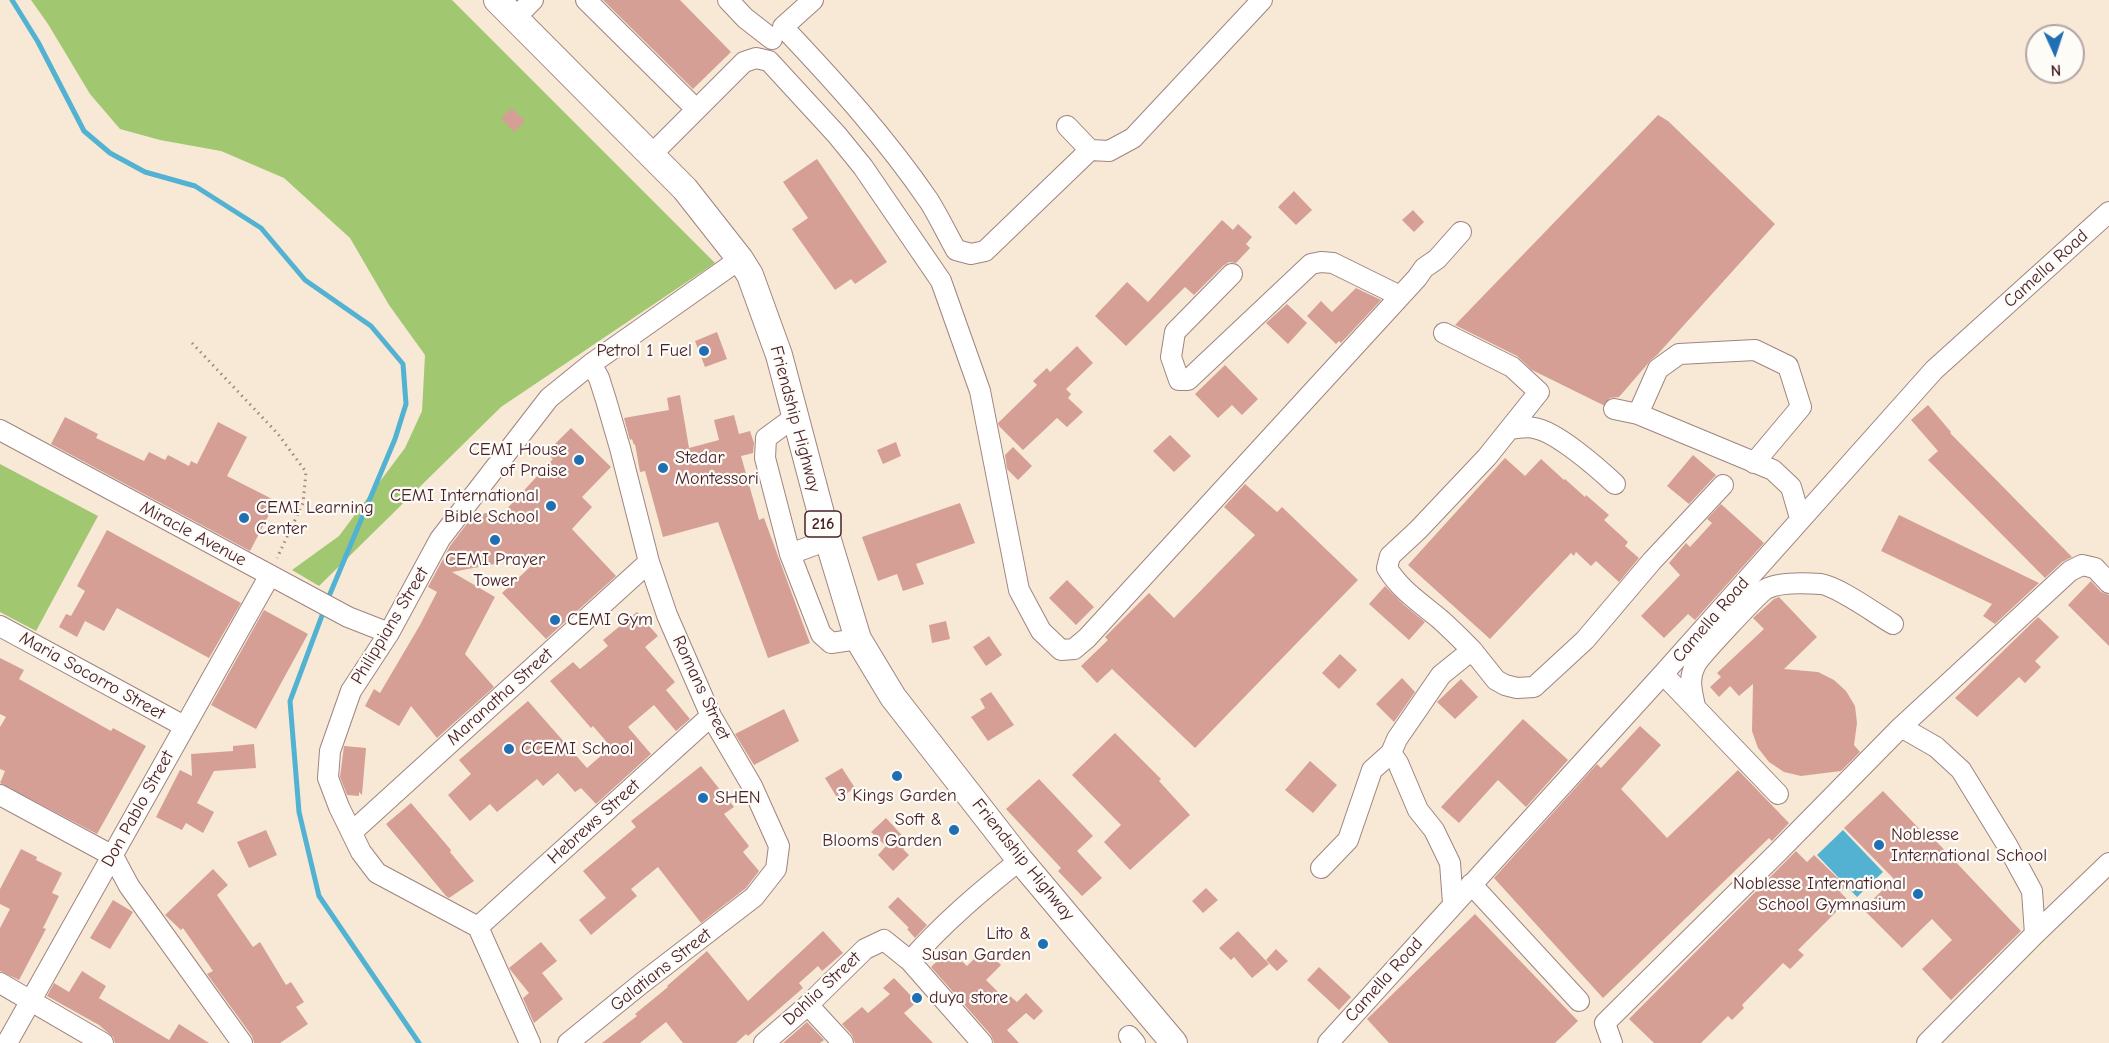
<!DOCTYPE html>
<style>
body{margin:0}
#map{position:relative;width:2109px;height:1043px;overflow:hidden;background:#f7e9d5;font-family:"Comic Neue",sans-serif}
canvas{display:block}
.north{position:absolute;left:2025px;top:24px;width:60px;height:60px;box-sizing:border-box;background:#fdfcf7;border:2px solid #b5a4a5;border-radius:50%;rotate:177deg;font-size:16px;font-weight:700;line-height:24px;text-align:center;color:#4a1f2b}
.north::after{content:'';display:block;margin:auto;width:21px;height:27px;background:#1f6fb2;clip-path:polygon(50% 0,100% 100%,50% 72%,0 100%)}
</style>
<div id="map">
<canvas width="2109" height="1043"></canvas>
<div class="north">N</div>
</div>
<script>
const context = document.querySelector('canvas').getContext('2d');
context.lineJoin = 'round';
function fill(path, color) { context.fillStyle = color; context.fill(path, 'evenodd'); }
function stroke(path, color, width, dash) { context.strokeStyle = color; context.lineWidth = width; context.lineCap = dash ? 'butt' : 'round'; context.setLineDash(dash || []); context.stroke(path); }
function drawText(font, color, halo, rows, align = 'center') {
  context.font = font + ' "Comic Neue",sans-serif'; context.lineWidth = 4.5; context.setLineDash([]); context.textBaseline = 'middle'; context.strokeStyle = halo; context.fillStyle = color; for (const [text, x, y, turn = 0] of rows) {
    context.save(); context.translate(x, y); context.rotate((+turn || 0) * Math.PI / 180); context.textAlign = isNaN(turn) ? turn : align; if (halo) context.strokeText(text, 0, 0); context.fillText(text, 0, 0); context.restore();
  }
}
fill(new Path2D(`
 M 31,0 L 452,0 L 715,263 L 501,407 L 319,586 L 292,570 L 339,536 L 405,448 L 422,411 L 425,355 L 389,305 L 350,238 L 284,178 L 221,151 L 160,140 L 120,129 L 90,94 L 48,24 Z
 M 0,464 L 98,516 L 36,631 L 0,612 Z`), '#a2c771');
fill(new Path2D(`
 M 1843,830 L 1883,872 L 1857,897 L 1817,855 Z`), '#53b2d2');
stroke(new Path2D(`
 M 12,0 L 38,42 L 84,131 L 110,153 L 145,172 L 195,186 L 261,228 L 305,280 L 371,326 L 403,364 L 406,404 L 395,439 L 327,601
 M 324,610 L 290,701 L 299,812 L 319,896 L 419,1043`), '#53b2d2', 5);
fill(new Path2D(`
 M 603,0 L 680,0 L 731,52 L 693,89 Z
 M 512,108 L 525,121 L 514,132 L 501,118 Z
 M 1658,115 L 1668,121 L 1775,224 L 1657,355 L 1651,360 L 1619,397 L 1610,398 L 1603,405 L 1532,370 L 1517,356 L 1455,325 Z
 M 817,159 L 887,262 L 855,284 L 851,279 L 835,290 L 792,229 L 808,218 L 783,182 Z
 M 1294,191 L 1312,210 L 1296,225 L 1278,207 Z
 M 1413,210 L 1424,222 L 1414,232 L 1402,220 Z
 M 1222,220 L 1233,230 L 1238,224 L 1252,237 L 1246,244 L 1250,248 L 1236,263 L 1229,262 L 1223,266 L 1194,295 L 1185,287 L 1126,346 L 1095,316 L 1127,282 L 1148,302 Z
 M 1356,288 L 1381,300 L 1341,343 L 1339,341 L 1336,344 L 1307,316 L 1321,301 L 1332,312 Z
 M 1287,304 L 1307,323 L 1288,344 L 1266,323 Z
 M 717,332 L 727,359 L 705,367 L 695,341 Z
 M 1077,346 L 1093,363 L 1066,389 L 1071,394 L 1068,398 L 1083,412 L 1067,427 L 1057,418 L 1023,450 L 999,426 L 998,423 L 1037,385 L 1033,381 L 1047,368 L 1050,372 Z
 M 1225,365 L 1258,399 L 1242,415 L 1232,405 L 1218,418 L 1195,394 Z
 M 680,395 L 689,448 L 719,440 L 714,420 L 734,415 L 739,434 L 750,431 L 754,443 L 753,453 L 741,456 L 759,520 L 764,518 L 810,643 L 768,658 L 718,522 L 663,537 L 645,471 L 640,472 L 635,444 L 634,445 L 632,439 L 630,440 L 624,418 L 669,410 L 667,398 Z
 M 1928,405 L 1951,432 L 1950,433 L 2072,557 L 2062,562 L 2045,578 L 1928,460 L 1938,451 L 1911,420 Z
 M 65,417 L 98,434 L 96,438 L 144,461 L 149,452 L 165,460 L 168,455 L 189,466 L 191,461 L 197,464 L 218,422 L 247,437 L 227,476 L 276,501 L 250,551 L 51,444 Z
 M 571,428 L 611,467 L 582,497 L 592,507 L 572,529 L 616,576 L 546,639 L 502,593 L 543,555 L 452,572 L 495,597 L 465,654 L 494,687 L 437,738 L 411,706 L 399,726 L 365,706 L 374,689 L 380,693 L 420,625 L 437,592 L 428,587 L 450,546 L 472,517 L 477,519 L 485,513 L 503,513 L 553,459 L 546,453 Z
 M 1170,435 L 1191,456 L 1174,472 L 1153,451 Z
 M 896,442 L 901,456 L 883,464 L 877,450 Z
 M 1013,447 L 1032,466 L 1018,480 L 1007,469 L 1005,455 Z
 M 1693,455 L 1716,475 L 1689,504 L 1667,486 Z
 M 1505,458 L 1525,476 L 1541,459 L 1564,480 L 1565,479 L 1585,497 L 1586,495 L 1609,515 L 1604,520 L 1628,542 L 1625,546 L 1639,558 L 1619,582 L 1596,561 L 1591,566 L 1576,552 L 1574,556 L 1571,553 L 1490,639 L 1408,565 Z
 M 1245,484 L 1277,512 L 1282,507 L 1358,580 L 1195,748 L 1112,669 L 1097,683 L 1081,666 L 1108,640 L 1105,637 L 1149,593 L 1174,618 L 1255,535 L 1224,507 Z
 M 960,503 L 975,543 L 916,564 L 924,584 L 903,591 L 897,574 L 878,581 L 862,537 Z
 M 1721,504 L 1764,543 L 1695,620 L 1688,614 L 1664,638 L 1641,616 L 1680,575 L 1669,563 L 1686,543 L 1690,547 L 1712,523 L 1707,519 Z
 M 1899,515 L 2039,583 L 1995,624 L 1983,616 L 1992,604 L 1881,551 Z
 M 107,530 L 241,603 L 209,658 L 117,608 L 104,631 L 85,621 L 77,637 L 59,627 L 66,614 L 71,616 L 85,591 L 77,586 Z
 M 1067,580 L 1094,607 L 1076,625 L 1049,598 Z
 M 2091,581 L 2101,592 L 2109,595 L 2109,646 L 2068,605 Z
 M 1385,586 L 1404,605 L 1425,622 L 1409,640 L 1369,604 Z
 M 1779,597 L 1817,637 L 1784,669 L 1818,672 L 1834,680 L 1846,691 L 1855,706 L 1857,723 L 1854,745 L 1860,752 L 1841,771 L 1801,776 L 1784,772 L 1769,762 L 1758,748 L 1752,731 L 1753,684 L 1739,696 L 1730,686 L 1719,697 L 1710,687 L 1721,677 L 1717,673 L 1764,629 L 1753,618 L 1774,599 Z
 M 264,610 L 308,634 L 256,729 L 211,705 Z
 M 637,612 L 658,636 L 645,647 L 675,682 L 666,690 L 690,719 L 676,731 L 654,705 L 628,727 L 651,754 L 596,804 L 581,788 L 575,792 L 558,773 L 543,786 L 537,779 L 497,812 L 490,804 L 470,821 L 448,795 L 471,774 L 459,760 L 528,701 L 587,768 L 611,747 L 593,726 L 591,728 L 550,681 L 573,662 L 580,669 L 608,646 L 603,640 Z
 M 2038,617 L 2059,637 L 2035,661 L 2041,667 L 2025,683 L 2019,677 L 1977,717 L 1955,698 Z
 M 946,621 L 950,639 L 932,643 L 929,625 Z
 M 989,636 L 1002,655 L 986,666 L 973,647 Z
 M 1340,654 L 1357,670 L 1339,689 L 1322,673 Z
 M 0,658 L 24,670 L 19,679 L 111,731 L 113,728 L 146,746 L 97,834 L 0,783 L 5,771 L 0,769 L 0,727 L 6,717 L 0,714 Z
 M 1402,678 L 1415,692 L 1394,722 L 1376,704 Z
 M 1461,679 L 1478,697 L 1455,719 L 1437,702 Z
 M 991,692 L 1014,725 L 988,741 L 971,717 L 985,708 L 980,699 Z
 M 784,709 L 799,741 L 754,765 L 735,734 Z
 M 1523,719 L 1568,760 L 1526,807 L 1498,780 L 1459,823 L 1441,807 Z
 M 1640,726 L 1661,745 L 1621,789 L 1667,838 L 1738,770 L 1789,823 L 1772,841 L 1769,838 L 1603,998 L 1494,878 L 1597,764 L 1601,768 Z
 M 1115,733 L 1161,779 L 1159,781 L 1190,815 L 1130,870 L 1104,842 L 1121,825 L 1072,775 Z
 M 254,744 L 256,768 L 214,771 L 197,803 L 214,812 L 203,833 L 186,823 L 182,830 L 156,817 L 180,770 L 192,776 L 191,754 L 233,751 L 233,746 Z
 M 344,746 L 366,748 L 362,795 L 359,792 L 359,796 L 347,795 L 340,777 Z
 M 1310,761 L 1337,785 L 1313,813 L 1285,790 Z
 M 701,766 L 734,807 L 724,814 L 749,846 L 743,852 L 759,871 L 746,888 L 701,923 L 658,867 L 631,889 L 637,896 L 591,935 L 579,920 L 606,898 L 583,871 L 636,827 L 631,821 Z
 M 842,768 L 855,788 L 838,799 L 825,778 Z
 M 1039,779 L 1093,836 L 1077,851 L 1102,878 L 1082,896 L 1058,871 L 1061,868 L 1006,809 Z
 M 1883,791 L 1932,842 L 1935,840 L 2021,931 L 1951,1000 L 1922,969 L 1952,940 L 1932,919 L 1902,948 L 1863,909 L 1894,879 L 1844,828 Z
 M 411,803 L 451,850 L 450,852 L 474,881 L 449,898 L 446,896 L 386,824 Z
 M 886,818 L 909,843 L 903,849 L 909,855 L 893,871 L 878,855 L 886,846 L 871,832 Z
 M 266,830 L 277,855 L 249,868 L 237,842 Z
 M 21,849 L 37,857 L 36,860 L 62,873 L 52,893 L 59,896 L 43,928 L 46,929 L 19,980 L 0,971 L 0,928 L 10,909 L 0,904 L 0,889 Z
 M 1796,851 L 1807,862 L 1814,855 L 1846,886 L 1840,892 L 1848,900 L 1798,950 L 1804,955 L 1790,969 L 1783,963 L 1742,1005 L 1744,1008 L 1732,1020 L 1728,1016 L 1701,1043 L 1654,1043 L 1629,1019 Z
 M 213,869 L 228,885 L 217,895 L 253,947 L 260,942 L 286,985 L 291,982 L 304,1002 L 296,1007 L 308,1024 L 280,1043 L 254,1043 L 252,1036 L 207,974 L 213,971 L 183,928 L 181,930 L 165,915 Z
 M 1206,888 L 1218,900 L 1203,913 L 1192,901 Z
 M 898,897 L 927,925 L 915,938 L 907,929 L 909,928 L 888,907 Z
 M 113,900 L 133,912 L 110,949 L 90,938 Z
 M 1475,914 L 1578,1021 L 1555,1043 L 1389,1043 L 1367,1019 Z
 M 823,931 L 843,953 L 822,971 L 818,966 L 799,983 L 803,988 L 748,1036 L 746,1034 L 736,1043 L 683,1043 L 666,1022 L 640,1043 L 602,1043 L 637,1016 L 635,1014 L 668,987 L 667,986 L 707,951 L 748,1001 Z
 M 1238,931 L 1269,964 L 1252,978 L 1234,957 L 1231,960 L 1219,948 Z
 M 541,942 L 557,961 L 542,973 L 563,999 L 534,1023 L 523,998 L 529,993 L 509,968 Z
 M 985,948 L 1001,965 L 986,980 L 1006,1000 L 1010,996 L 1017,1002 L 1026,993 L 1043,1011 L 1034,1020 L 1026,1013 L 1007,1030 L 1019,1043 L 994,1043 L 991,1035 L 931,967 L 949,949 L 967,966 Z
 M 1276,949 L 1288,961 L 1277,971 L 1266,960 Z
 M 1319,967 L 1351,997 L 1339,1010 L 1307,980 Z
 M 82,971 L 106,986 L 99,998 L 169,1040 L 179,1024 L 209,1043 L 115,1043 L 113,1037 L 99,1025 L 47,996 L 54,983 L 69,992 Z
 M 894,978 L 917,1002 L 904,1013 L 933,1043 L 855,1043 L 852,1035 L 842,1024 L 862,1007 L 868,1013 L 890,994 L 883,988 Z
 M 807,1022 L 824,1040 L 820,1043 L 783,1043 Z`), '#d59f96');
const minor = new Path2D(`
 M 586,0 L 696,109
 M 728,0 L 745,18 L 772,39
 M 813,0 L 783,27 C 835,82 886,138 929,201 C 939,217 947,234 956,250 L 971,254 L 985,251 L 1090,150
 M 515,18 L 533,0
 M 1067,126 L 1090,150 L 1109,151 L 1133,138 L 1262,0
 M 651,155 L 744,62 L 756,58 L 769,61 L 837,135 L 863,167 L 941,281 L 980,391 L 1019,590 L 1041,631 L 1061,650 L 1074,649 L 1087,638 L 1417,278 L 1424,268 L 1437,259 L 1461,232
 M 1232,274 L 1175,332 L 1171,357 L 1179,380 L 1188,380 L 1311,264 L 1321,262 L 1333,263 L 1400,296
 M 1444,333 L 1512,367 L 1539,392 L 1487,457 L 1418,530 L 1390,556 L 1387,568 C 1401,591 1421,603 1441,620 C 1452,630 1462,640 1472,650
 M 1614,409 L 1638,414 L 1773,470 L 1791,487 L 1800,518
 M 1638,414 L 1658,369 L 1679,354 L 1755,350 L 1788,366 L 1801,407 L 1754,463
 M 796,416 L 766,438 L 765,458 L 790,554 L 821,634 L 831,643 L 858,639
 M 1510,429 C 1518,428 1527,426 1534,428 C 1556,431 1599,469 1615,484
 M 0,430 L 348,617 L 389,633
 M 790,554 L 828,540
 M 0,626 L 184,726
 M 1663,674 L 1778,794
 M 1695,706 C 1692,692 1688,679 1695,666 C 1698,658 1759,593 1766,589 C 1779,582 1807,583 1821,584 C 1839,587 1876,614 1893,624
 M 1901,727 L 1936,747 L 1961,770 L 2007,845 L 2032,891 L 2035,934
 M 0,795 L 113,856 L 129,886 L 242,1043
 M 352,832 L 649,562
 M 1321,868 L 1348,840 L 1372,770 L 1391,753
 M 1471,884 L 1579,1001
 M 1453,903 L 1450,863 L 1434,830 L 1418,810 L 1398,763 L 1391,753 L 1397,739 L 1441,675 L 1472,650 L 1496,680 L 1505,685 L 1517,688 L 1534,687 L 1585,640 L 1652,561 L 1723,485
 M 478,927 L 711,716
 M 910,961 C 943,923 981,891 1020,860
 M 0,983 L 103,1043
 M 808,1005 L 843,1043
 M 1129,1036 L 1135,1043
 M 7,1043 L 270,575
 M 530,1043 L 478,927 L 377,873 L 361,852 L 339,807 L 328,778 L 330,751 L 351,691 L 389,633 L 440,539 L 549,398 L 591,364 L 740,259
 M 568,1043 L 642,983 L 754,897 L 776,869 L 779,846 L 752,786 L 711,716 L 667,615 L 649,562 L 620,448 L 606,400 L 599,378 L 591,364
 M 764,1043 L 808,1005 L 865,949 L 884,940 L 910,961 L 982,1043
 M 1328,1043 L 1663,674 L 1934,370 L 2109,212
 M 1612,1043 L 1605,1023 L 1778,852 L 1901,727 L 2070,571 L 2082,565 L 2095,568 L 2109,583
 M 1927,1043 L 2035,934 L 2109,863`);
const major = new Path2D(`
 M 497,0 L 685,189 L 740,259 L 750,275 L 779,355 L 828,540 L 858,639 L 893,697 L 1020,860 L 1174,1043`);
stroke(minor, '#a08480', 22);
stroke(major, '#a08480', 28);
stroke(new Path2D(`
 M 192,343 L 278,434 L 306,472 L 303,503 L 277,558`), '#a08480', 3, [1.5, 4.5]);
stroke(minor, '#fff', 20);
stroke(major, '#fff', 26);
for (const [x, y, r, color] of [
 [704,351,6,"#1f6fb2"],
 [579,460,6,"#1f6fb2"],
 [663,468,6,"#1f6fb2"],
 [551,506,6,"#1f6fb2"],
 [244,518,6,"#1f6fb2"],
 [495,540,6,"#1f6fb2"],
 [555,620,6,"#1f6fb2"],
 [509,749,6,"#1f6fb2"],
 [897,776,6,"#1f6fb2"],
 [703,798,6,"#1f6fb2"],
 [954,830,6,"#1f6fb2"],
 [1879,845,6,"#1f6fb2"],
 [1918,894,6,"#1f6fb2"],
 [1043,944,6,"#1f6fb2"],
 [917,998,6,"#1f6fb2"]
]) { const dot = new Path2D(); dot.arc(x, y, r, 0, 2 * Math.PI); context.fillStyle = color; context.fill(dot); stroke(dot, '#fdfcf7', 2); }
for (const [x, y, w] of [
 [823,524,36]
]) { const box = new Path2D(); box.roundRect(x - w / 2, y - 13, w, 26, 4.5); context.fillStyle = '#fdfcf7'; context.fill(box); stroke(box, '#4a1f2b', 1.5); }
drawText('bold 16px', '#4a1f2b', null, [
 ["216",823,524]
]);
drawText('18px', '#4a1f2b', '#fdfcf7', [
 ["Camella Road",2046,269,-42],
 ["Friendship Highway",795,419,75],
 ["Miracle Avenue",193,534,28],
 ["Camella Road",1711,620,-49],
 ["Philippians Street",390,626,-59],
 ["Maria Socorro Street",92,676,29],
 ["Romans Street",701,688,65],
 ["Maranatha Street",500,697,-42],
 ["Don Pablo Street",138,809,-61],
 ["Hebrews Street",594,822,-42],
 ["Friendship Highway",1023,860,51],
 ["Galatians Street",661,970,-38],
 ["Camella Road",1384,980,-48],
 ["Dahlia Street",822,989,-43]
]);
drawText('18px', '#4a1f2b', '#fdfcf7', [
 ["Petrol 1 Fuel",692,351,"right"],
 ["CEMI House",567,450,"right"],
 ["of Praise",567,471,"right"],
 ["Stedar",675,458],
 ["Montessori",675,479],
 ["CEMI International",539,496,"right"],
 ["Bible School",539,517,"right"],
 ["CEMI Learning",256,508],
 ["Center",256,529],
 ["CEMI Prayer",495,560,"center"],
 ["Tower",495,581,"center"],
 ["CEMI Gym",567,620],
 ["CCEMI School",521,749],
 ["3 Kings Garden",897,796,"center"],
 ["SHEN",715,798],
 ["Soft &",942,820,"right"],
 ["Blooms Garden",942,841,"right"],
 ["Noblesse",1891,835],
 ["International School",1891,856],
 ["Noblesse International",1906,884,"right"],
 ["School Gymnasium",1906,905,"right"],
 ["Lito &",1031,934,"right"],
 ["Susan Garden",1031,955,"right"],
 ["duya store",929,998]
], 'left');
</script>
